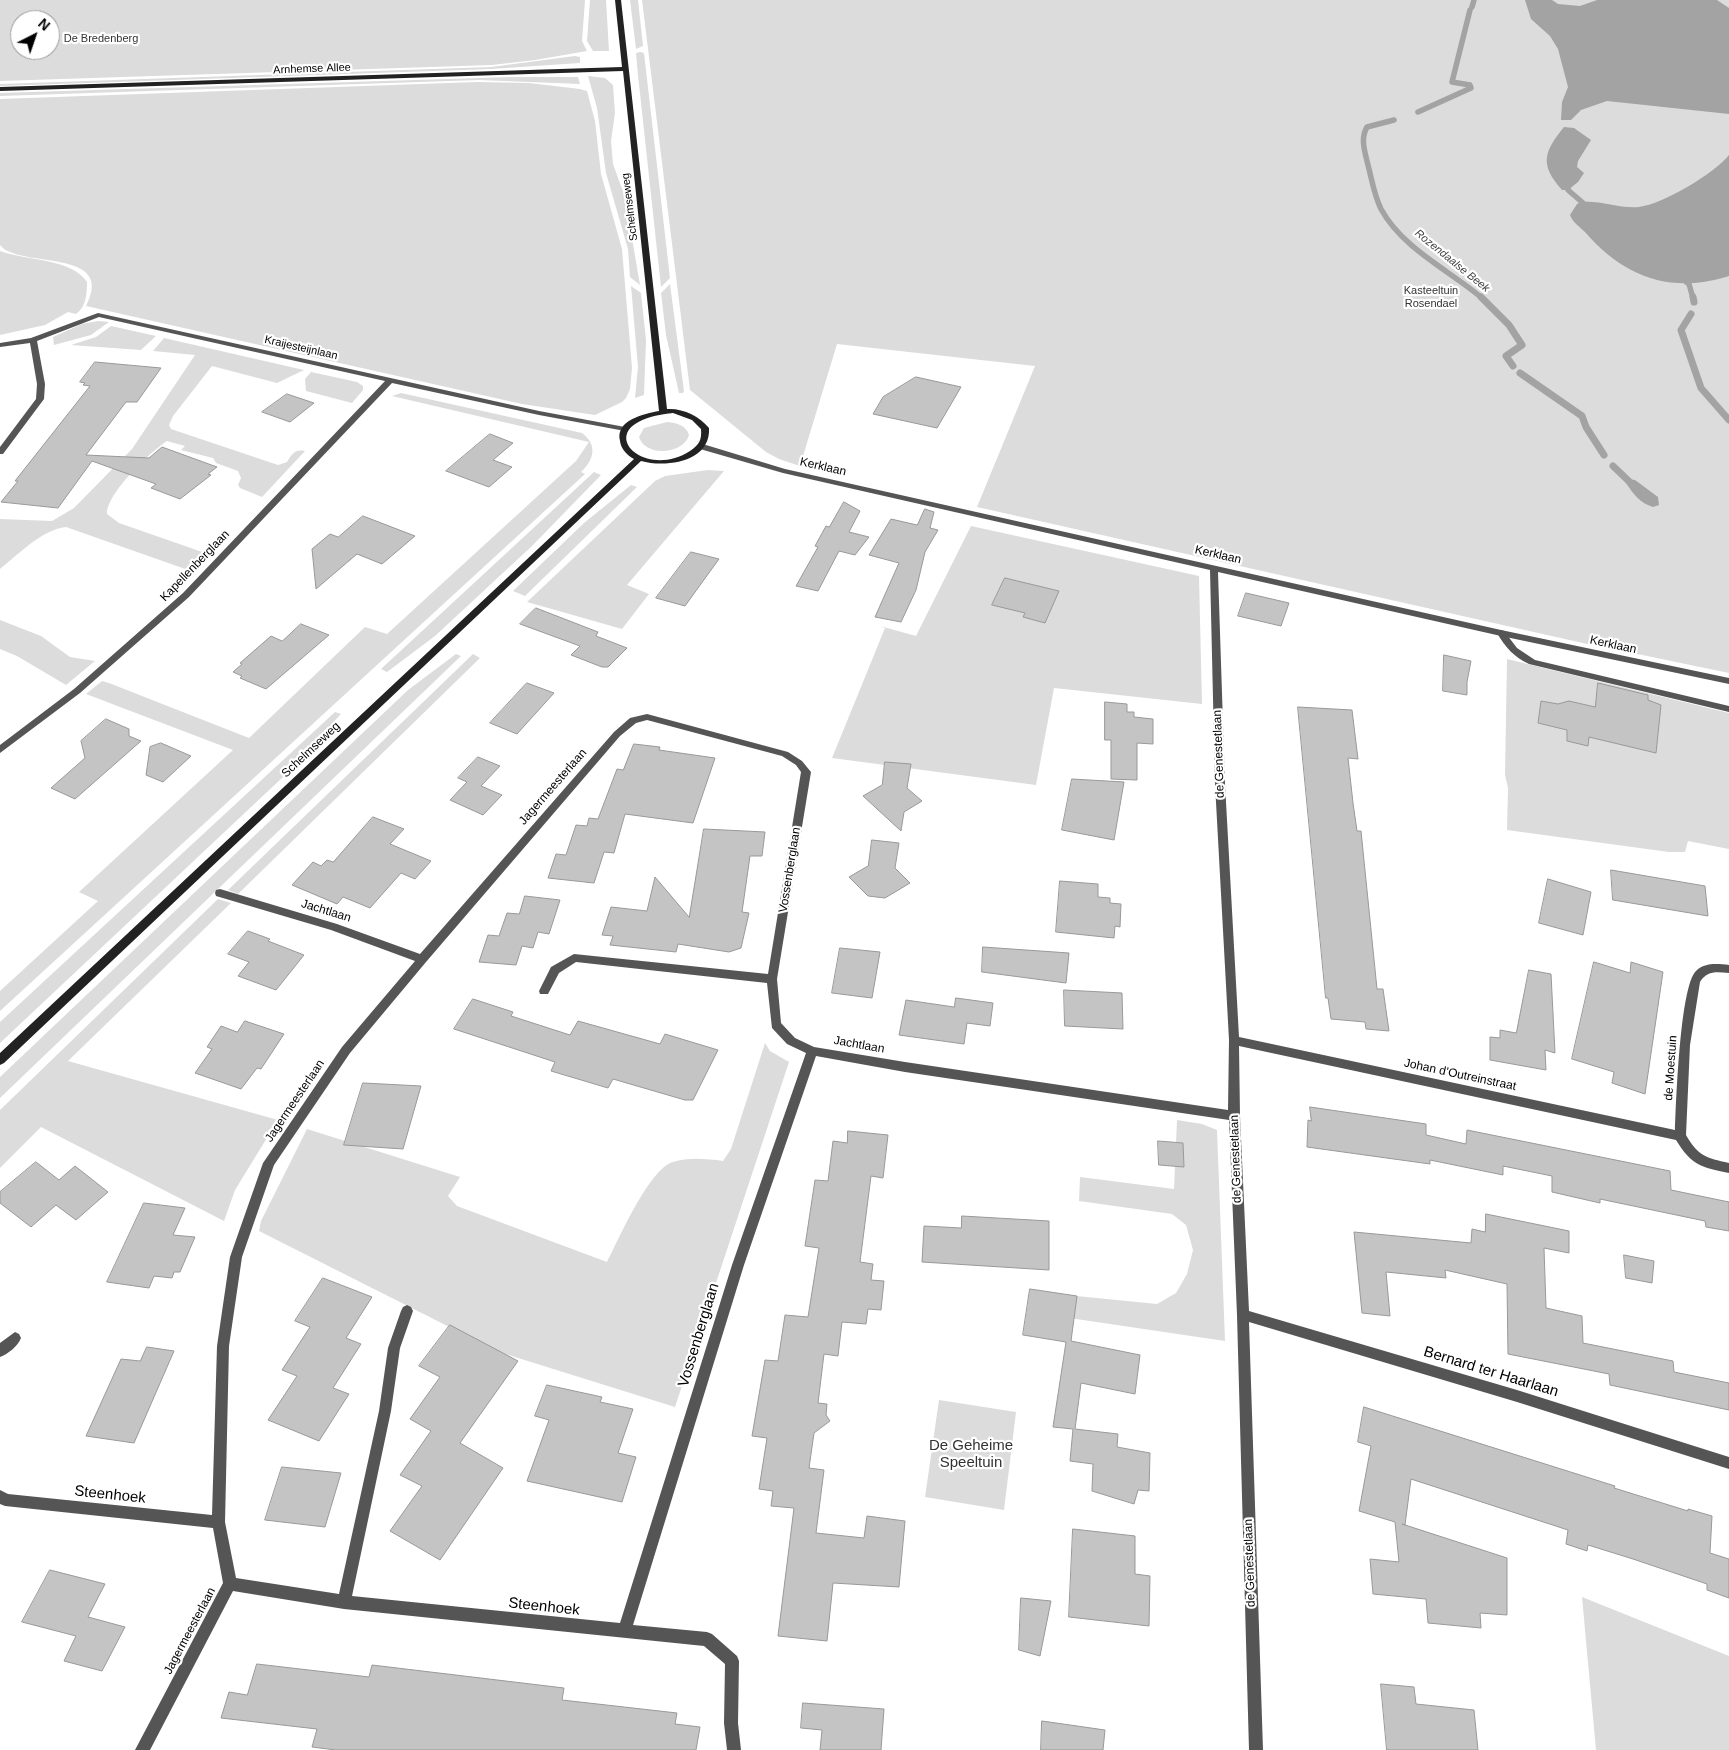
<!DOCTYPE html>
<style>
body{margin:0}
#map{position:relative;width:1729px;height:1750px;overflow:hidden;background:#fff;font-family:Arial,sans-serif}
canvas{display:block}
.north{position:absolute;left:10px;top:10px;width:50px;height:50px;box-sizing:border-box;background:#fff;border:1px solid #999;border-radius:50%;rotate:41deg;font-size:14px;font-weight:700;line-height:20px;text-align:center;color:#000}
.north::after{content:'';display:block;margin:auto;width:18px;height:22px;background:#000;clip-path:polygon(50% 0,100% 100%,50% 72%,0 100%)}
</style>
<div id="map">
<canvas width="1729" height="1750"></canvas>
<div class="north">N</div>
</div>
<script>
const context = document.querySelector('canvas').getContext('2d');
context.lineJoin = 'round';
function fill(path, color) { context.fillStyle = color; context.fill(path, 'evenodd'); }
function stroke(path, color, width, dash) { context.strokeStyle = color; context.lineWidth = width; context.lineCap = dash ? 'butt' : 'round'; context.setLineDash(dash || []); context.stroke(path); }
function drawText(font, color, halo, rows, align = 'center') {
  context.font = font + ' Arial,sans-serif'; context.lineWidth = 4.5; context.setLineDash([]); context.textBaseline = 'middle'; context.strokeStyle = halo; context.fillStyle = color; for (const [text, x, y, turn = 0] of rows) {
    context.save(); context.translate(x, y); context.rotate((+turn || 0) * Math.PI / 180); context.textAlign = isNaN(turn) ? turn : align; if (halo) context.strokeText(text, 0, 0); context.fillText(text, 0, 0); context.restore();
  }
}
fill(new Path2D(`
 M 0,0 L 585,0 L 582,41 L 587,51 L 535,60 L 492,65 L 0,81 ZM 20,20 L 50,20 L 50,50 L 20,50 Z
 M 590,0 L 606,0 L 609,51 L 593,51 L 587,41 Z
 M 630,0 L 638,0 L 643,46 L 636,49 Z
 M 642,0 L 1729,0 L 1729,673 L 1623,651 L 1623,647 L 1615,645 L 1614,650 L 977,507 L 1035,366 L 837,344 L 800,466 L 779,459 L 766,452 L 690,390 Z
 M 640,52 L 644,53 L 670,278 L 661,287 L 638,75 L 636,53 Z
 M 575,56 L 580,57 L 580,63 L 491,69 L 0,86 L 0,84 L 491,67 Z
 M 588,76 L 605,78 L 613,85 L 615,113 L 611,141 L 613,164 L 625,197 L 640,285 L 630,277 L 628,249 L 606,173 L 597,108 Z
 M 511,77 L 578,77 L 580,84 L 479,80 L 0,96 L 0,93 Z
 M 477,82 L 529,83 L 580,89 L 587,91 L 595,121 L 601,174 L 622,249 L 632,368 L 630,389 L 626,398 L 622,402 L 595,415 L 522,404 L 86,306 C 117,247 18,269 0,245 L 0,99 Z
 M 0,251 C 27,261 71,258 87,282 C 87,294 86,307 76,314 L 68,312 L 45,325 L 0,335 Z
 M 670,284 L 684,391 L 683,393 L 679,393 L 666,335 L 661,293 Z
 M 631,286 L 641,293 L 646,340 L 644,395 L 635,398 L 638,367 Z
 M 98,321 L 109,322 L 91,335 L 54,345 L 53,337 L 82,324 Z
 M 111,326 L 156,336 L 141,350 L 71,345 L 96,337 Z
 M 164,338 L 304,370 L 277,383 L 212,366 L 173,416 L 169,425 L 171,429 L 278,465 L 287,462 C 292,454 295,449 305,451 L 262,497 L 240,488 L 238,485 L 241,478 L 238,471 L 216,463 L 213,458 L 181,450 L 185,446 L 167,441 C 151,451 106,494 107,514 L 119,523 L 208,554 L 191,571 L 66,527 C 41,530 19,554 0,569 L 0,519 L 52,521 L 74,508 L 132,449 L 195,355 L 153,351 Z
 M 311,372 L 357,382 L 363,386 L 363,390 L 352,403 L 306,391 L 305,379 Z
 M 401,393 L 582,433 C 598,445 594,460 581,472 L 585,474 L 0,1011 L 0,991 L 98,901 L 79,892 L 233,750 L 86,694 L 102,681 L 109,683 L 249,738 L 365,627 L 387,634 L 576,461 L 589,442 L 392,396 Z
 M 667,422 C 677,423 686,425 689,435 C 683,455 645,457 639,437 L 644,428 Z
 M 708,470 L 724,471 L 627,585 L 649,594 L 622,629 L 527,602 L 655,481 L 665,476 Z
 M 594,472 L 601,475 L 532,546 L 435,636 L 387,672 L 381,669 Z
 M 631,485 L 637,487 L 525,596 L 513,591 L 584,523 Z
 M 971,526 L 1199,576 L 1202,704 L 1054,688 L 1036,785 L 832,758 L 885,628 L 880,626 L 916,636 Z
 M 0,620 L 41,636 L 70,657 L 95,661 L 66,685 L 17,656 L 0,649 Z
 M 456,654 L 461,656 L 0,1098 L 0,1077 L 408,690 Z
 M 473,654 L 480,658 L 238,894 L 228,890 Z
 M 1507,659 L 1729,713 L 1729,849 L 1688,841 L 1685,852 L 1669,852 L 1507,830 L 1508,788 L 1505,775 Z
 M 335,712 L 341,714 L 326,730 L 316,746 L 0,1043 L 0,1022 Z
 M 218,899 L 231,903 L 68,1061 L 278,1120 L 235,1190 L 224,1221 L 41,1127 L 0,1168 L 0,1110 Z
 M 765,1043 L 770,1051 L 789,1062 L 675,1407 L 499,1352 L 259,1231 L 261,1221 L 307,1129 L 460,1177 L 448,1196 L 457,1206 L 607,1262 C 619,1239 649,1169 673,1162 C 688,1157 707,1159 723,1161 L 731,1149 Z
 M 1177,1120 L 1202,1124 L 1217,1130 L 1225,1341 L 1049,1315 L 1056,1294 L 1157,1304 L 1176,1293 L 1187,1274 L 1193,1250 L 1186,1225 L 1172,1214 L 1079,1201 L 1080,1177 L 1174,1189 Z
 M 939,1400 L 1016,1412 L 1004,1510 L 925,1497 Z
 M 1582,1597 L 1729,1656 L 1729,1750 L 1596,1750 Z`), '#dcdcdc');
fill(new Path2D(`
 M 1525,0 L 1552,0 L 1558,4 L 1580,6 L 1597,0 L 1717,0 L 1729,8 L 1729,114 L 1607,101 L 1581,110 L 1571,120 L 1561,120 L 1562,102 L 1568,87 L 1558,49 L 1550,36 L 1531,19 Z
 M 1564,127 L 1574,128 L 1591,140 L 1578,161 L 1577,167 L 1584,173 L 1578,182 L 1568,190 L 1562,190 C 1539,164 1544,152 1564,127 Z
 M 1729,155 L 1729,276 L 1726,277 C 1669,294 1623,276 1585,232 C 1579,226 1573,223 1570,215 L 1577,204 L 1581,202 C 1601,200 1620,209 1639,207 C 1663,204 1715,173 1729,155 Z
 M 1628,479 L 1635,480 L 1658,497 L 1659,505 L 1653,507 C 1640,503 1634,495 1626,483 Z`), '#a3a3a3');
stroke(new Path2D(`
 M 1472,7 L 1474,0
 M 1418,112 L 1471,88 L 1470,85 L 1452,82 L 1470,10
 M 1394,120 L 1367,127 C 1360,139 1365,152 1368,165 C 1372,180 1374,195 1381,209 C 1403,249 1449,270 1482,298
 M 1569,180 L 1568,190 L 1590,209
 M 1680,277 L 1689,284 L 1693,298`), '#a3a3a3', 5.5);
stroke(new Path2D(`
 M 1481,297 L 1509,325 L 1522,345 L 1506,356 L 1513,366
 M 1693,297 L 1694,302
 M 1691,314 L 1681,330 L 1701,388 L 1729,420
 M 1520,373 L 1582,416 L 1586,427 L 1604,455
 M 1613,466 L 1635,487`), '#a3a3a3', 7);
const building = new Path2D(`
 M 95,362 L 161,368 L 137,402 L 126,402 L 86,455 L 149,458 L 162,447 L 217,467 L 208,474 L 211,475 L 180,499 L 151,488 L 156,484 L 92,461 L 58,508 L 1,502 L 18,481 L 15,481 L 90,386 L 83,385 L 85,383 L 80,382 Z
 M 916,377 L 961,387 L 937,428 L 873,414 L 883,397 Z
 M 287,394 L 314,403 L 290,422 L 262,412 Z
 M 490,434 L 513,443 L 493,460 L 512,467 L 489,487 L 446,471 Z
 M 844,502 L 860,511 L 849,532 L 869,537 L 855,555 L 839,551 L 818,591 L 796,586 L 818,547 L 815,546 L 826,526 L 829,527 Z
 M 925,509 L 934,512 L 930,528 L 938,530 L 925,552 L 916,590 L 901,622 L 875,617 L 899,563 L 869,555 L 891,519 L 917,525 Z
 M 363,516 L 415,536 L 382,564 L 357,554 L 316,589 L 312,549 L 330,534 L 338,537 Z
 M 691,552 L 719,559 L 685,606 L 656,598 Z
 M 1005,578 L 1059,591 L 1045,623 L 1023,617 L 1025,613 L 992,605 Z
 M 1246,593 L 1289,603 L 1281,626 L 1238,616 Z
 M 536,608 L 598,632 L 596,636 L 627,648 L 608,667 L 602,667 L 571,655 L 580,646 L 520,624 Z
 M 301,624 L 329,635 L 266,689 L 240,678 L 242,676 L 233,672 L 242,664 L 240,663 L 271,636 L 282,641 Z
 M 1444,655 L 1471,661 L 1467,682 L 1467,695 L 1443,691 Z
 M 527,683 L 554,693 L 517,734 L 490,723 Z
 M 1598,683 L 1648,695 L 1648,700 L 1661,705 L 1656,753 L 1589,737 L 1588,746 L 1567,741 L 1567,730 L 1538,723 L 1541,701 L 1558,704 L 1569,701 L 1595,707 Z
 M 1105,702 L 1127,704 L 1127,712 L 1134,712 L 1134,717 L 1153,719 L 1153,744 L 1137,743 L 1137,780 L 1111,779 L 1111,740 L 1105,740 Z
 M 1298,707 L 1352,710 L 1358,759 L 1348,758 L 1353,803 L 1357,831 L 1361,831 L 1377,989 L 1383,989 L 1389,1031 L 1366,1029 L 1365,1022 L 1331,1019 L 1328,998 L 1326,998 Z
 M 106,719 L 129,729 L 129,736 L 141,741 L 75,799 L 51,788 L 85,758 L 81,741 Z
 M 161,743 L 191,756 L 163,782 L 146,775 L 150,747 Z
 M 634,744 L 660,747 L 659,750 L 715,758 L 693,823 L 625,814 L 614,853 L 604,852 L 594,883 L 548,878 L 556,854 L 566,855 L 576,825 L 587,826 L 589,818 L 598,819 L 617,769 L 623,770 Z
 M 478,757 L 500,766 L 481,786 L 502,795 L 483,815 L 450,800 L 467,782 L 458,778 Z
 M 885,762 L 911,764 L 907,788 L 922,801 L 904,812 L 901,831 L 863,796 L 882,785 Z
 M 1072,779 L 1124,782 L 1114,840 L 1062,830 Z
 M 373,817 L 404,829 L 390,844 L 431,861 L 415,879 L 401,873 L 370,908 L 343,897 L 337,904 L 292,885 L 313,862 L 321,866 L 327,860 L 333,862 Z
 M 704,829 L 765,832 L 762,856 L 750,856 L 742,912 L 749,913 L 741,948 L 729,952 L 678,944 L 676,952 L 610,945 L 613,936 L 602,935 L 611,907 L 647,911 L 655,877 L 689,917 Z
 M 872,840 L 899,843 L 895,868 L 910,883 L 885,898 L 868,896 L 849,877 L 868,866 Z
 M 1611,870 L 1705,886 L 1708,916 L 1613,900 Z
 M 1548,879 L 1591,892 L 1583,935 L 1539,923 Z
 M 1060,881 L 1098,884 L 1098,897 L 1110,898 L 1110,903 L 1121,904 L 1120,927 L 1115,926 L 1114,938 L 1056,932 Z
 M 525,896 L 560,900 L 549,934 L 538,932 L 533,948 L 522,946 L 516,965 L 479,962 L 488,935 L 499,936 L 507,913 L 519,914 Z
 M 248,931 L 270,939 L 268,941 L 304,955 L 276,990 L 238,976 L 249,962 L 228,954 Z
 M 983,947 L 1069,953 L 1066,983 L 982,972 Z
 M 840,948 L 880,952 L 872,998 L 832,993 Z
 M 1594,962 L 1630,973 L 1631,962 L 1663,972 L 1645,1094 L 1612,1083 L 1614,1072 L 1572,1059 Z
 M 1529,970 L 1551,974 L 1555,1053 L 1545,1050 L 1546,1070 L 1490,1060 L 1490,1037 L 1500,1038 L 1500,1030 L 1516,1033 Z
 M 1064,990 L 1122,993 L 1123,1029 L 1065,1026 Z
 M 956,998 L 993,1003 L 990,1026 L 967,1023 L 964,1044 L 899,1035 L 906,1000 L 954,1007 Z
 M 473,999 L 513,1012 L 511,1016 L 570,1035 L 578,1021 L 660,1044 L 665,1034 L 718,1050 L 693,1100 L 685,1100 L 613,1079 L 608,1088 L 551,1071 L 555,1062 L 454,1029 Z
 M 245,1021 L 284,1034 L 261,1069 L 257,1068 L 241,1089 L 195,1073 L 212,1049 L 207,1047 L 221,1026 L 237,1032 Z
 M 363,1083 L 421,1086 L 403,1149 L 344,1145 Z
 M 1310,1107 L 1426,1124 L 1426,1135 L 1466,1144 L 1467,1130 L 1670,1171 L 1671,1190 L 1729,1202 L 1729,1231 L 1706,1227 L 1705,1221 L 1600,1199 L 1600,1203 L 1552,1192 L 1552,1176 L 1503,1166 L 1503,1175 L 1430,1160 L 1430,1164 L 1307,1147 L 1308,1120 L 1311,1121 Z
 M 848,1131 L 888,1135 L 883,1178 L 871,1176 L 860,1262 L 873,1264 L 871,1280 L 884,1281 L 881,1310 L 868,1309 L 866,1324 L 842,1322 L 838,1356 L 824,1354 L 818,1403 L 827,1404 L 826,1415 L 830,1421 L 814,1433 L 809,1468 L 824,1470 L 816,1533 L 864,1538 L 867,1516 L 905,1521 L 899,1587 L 833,1583 L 827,1641 L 778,1636 L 794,1508 L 771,1506 L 773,1491 L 759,1489 L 767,1438 L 752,1436 L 765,1360 L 778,1361 L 785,1315 L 808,1317 L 819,1248 L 805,1246 L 815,1180 L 828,1181 L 833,1141 L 847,1143 Z
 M 1158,1141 L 1183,1143 L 1184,1167 L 1159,1165 Z
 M 36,1162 L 59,1180 L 75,1166 L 108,1192 L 76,1220 L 56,1205 L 31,1227 L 0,1203 L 0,1192 Z
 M 144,1203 L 185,1208 L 173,1235 L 195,1237 L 180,1272 L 174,1272 L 172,1278 L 154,1276 L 149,1288 L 107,1282 Z
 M 1486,1214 L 1569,1231 L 1569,1253 L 1544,1248 L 1546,1308 L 1582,1316 L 1583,1343 L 1673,1361 L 1674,1372 L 1729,1383 L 1729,1410 L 1610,1385 L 1609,1374 L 1508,1354 L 1507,1284 L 1445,1270 L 1446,1278 L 1386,1272 L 1390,1316 L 1362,1313 L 1354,1232 L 1471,1243 L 1472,1229 L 1485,1232 Z
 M 962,1216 L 1049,1221 L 1049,1270 L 922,1262 L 924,1226 L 961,1228 Z
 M 1624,1255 L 1654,1261 L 1652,1283 L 1626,1278 Z
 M 323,1278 L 372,1297 L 346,1338 L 361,1344 L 333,1388 L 349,1394 L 319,1441 L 268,1420 L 297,1376 L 282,1370 L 310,1327 L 295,1321 Z
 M 1030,1289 L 1077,1296 L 1071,1341 L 1140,1355 L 1135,1394 L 1081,1383 L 1075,1429 L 1118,1434 L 1117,1447 L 1150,1453 L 1149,1491 L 1138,1490 L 1134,1504 L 1092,1491 L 1093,1464 L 1070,1461 L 1073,1429 L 1053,1427 L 1066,1342 L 1023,1335 Z
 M 450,1325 L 518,1361 L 460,1443 L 503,1468 L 440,1560 L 390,1531 L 422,1486 L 400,1475 L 431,1431 L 410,1419 L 440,1377 L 419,1366 Z
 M 147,1347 L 174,1351 L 134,1443 L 86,1436 L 121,1359 L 140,1361 Z
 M 547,1385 L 602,1397 L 600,1402 L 633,1409 L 618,1453 L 636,1457 L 622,1502 L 527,1481 L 549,1420 L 535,1416 Z
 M 1364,1407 L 1615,1486 L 1614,1488 L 1688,1511 L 1688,1509 L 1712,1516 L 1710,1553 L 1729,1559 L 1729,1598 L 1707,1590 L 1707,1584 L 1633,1559 L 1588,1545 L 1587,1551 L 1566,1544 L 1568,1530 L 1411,1479 L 1405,1525 L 1402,1524 L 1507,1558 L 1507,1615 L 1480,1613 L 1481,1628 L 1428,1623 L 1426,1599 L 1373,1594 L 1370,1559 L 1399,1562 L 1395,1522 L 1359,1511 L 1371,1446 L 1358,1442 Z
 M 282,1467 L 341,1473 L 325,1527 L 265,1520 Z
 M 1073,1529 L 1135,1536 L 1135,1574 L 1150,1576 L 1149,1626 L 1069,1617 Z
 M 50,1570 L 105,1584 L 88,1617 L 125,1627 L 102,1671 L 64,1661 L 76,1636 L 22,1622 Z
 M 1021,1598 L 1051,1601 L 1040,1656 L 1019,1650 Z
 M 257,1664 L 369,1677 L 372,1665 L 564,1688 L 562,1700 L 677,1713 L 675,1724 L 700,1727 L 696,1750 L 336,1750 L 312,1747 L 317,1729 L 221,1718 L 229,1692 L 247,1695 Z
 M 1381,1684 L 1414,1687 L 1416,1704 L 1474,1710 L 1478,1750 L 1387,1750 Z
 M 803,1703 L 884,1709 L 881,1750 L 820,1750 L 822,1730 L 801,1728 Z
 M 1042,1721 L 1105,1730 L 1103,1750 L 1041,1750 Z`);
fill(building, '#c4c4c4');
stroke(building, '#999', 1);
fill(new Path2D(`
 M 1501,630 L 1504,631 L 1517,648 L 1535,660 L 1729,706 L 1729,712 L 1529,664 C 1514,657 1505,647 1497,633 Z`), '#555');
fill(new Path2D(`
 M 98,313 L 539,411 L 625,427 L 629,429 L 625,431 L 539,415 L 392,383 L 189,597 L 80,693 L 0,753 L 0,745 L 74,689 L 183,593 L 385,381 L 99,317 L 37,341 L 45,384 L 44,399 L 3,454 L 0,454 L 0,447 L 36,399 L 37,384 L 30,343 L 0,347 L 0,343 L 31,338 Z
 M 700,445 L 706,445 L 785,469 L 1501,630 L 1729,678 L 1729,684 L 1501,636 L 1218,572 L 1225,784 L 1239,1037 L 1675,1130 C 1676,1103 1680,986 1696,971 C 1705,962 1718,964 1729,965 L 1729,973 C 1717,972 1707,970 1700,982 L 1690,1045 L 1686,1135 C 1698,1156 1706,1158 1729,1163 L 1729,1173 C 1701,1167 1692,1166 1676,1140 L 1239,1046 L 1240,1116 L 1249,1311 L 1517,1390 L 1729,1457 L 1729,1469 L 1517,1402 L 1249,1322 L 1263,1750 L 1249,1750 L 1237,1315 L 1229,1120 L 905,1072 L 816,1056 L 744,1265 L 633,1625 L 707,1632 L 712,1634 L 737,1656 L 739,1661 L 738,1723 L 741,1750 L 727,1750 L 724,1723 L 725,1664 L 704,1646 L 344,1609 L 233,1591 L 150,1750 L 135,1750 L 223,1583 L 213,1528 L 5,1506 L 0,1504 L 0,1490 L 8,1494 L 212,1515 L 217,1346 L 230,1257 L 263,1163 L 342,1047 L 415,961 L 331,930 L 216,896 L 215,893 L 216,890 L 220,889 L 337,924 L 420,954 L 614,732 L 630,718 L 647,714 L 788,752 L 802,761 L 811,772 L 777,979 L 781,1023 L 795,1038 L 814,1047 L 905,1062 L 1228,1110 L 1229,1040 L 1215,784 L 1210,570 L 783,473 L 700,449 ZM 647,720 L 782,756 L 796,765 L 801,772 L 768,974 L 574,954 L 551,967 L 539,991 L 540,994 L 548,994 L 559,973 L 576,962 L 767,983 L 772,1028 L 787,1044 L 806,1053 L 732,1265 L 620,1623 L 352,1596 L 391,1411 L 400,1348 L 413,1311 L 411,1307 L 407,1305 L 403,1307 L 401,1311 L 388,1348 L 379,1411 L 339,1594 L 236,1578 L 225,1522 L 229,1346 L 242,1257 L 274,1165 L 350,1053 L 426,962 L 620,736 L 636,723 Z
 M 15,1332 L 19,1334 L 21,1338 C 18,1346 8,1354 0,1357 L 0,1343 Z`), '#555');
fill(new Path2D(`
 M 615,0 L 621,0 L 667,409 C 683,408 699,416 709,428 C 711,462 666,468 641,461 L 4,1063 L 0,1065 L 0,1053 L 634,459 C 627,455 621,449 620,441 C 615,420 644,414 659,411 L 623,71 L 0,91 L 0,87 L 622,67 ZM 673,413 L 692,420 L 701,429 C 702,440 699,445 690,451 C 641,483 584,422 673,413 Z`), '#222');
drawText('11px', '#333', '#fff', [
 ["De Bredenberg",101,39],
 ["Kasteeltuin",1431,291],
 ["Rosendael",1431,304]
]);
drawText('11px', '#000', '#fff', [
 ["Arnhemse Allee",312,69,-2],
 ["Schelmseweg",630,207,-97],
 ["Kraijesteijnlaan",301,348,13]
]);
drawText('italic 11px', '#444', '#fff', [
 ["Rozendaalse Beek",1452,261,39]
]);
drawText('12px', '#000', '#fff', [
 ["Kerklaan",823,467,13],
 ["Kerklaan",1218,555,13],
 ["Kapellenberglaan",195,566,-46],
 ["Kerklaan",1613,645,12],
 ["Schelmseweg",311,750,-43],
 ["de Genestetlaan",1219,754,-92],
 ["Jagermeesterlaan",553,787,-49],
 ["Vossenberglaan",790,870,-81],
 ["Jachtlaan",326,911,17],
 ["Jachtlaan",859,1045,10],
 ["de Moestuin",1671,1068,-86],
 ["Johan d'Outreinstraat",1460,1075,12],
 ["Jagermeesterlaan",295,1101,-56],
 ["de Genestetlaan",1236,1159,-92],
 ["de Genestetlaan",1250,1563,-92],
 ["Jagermeesterlaan",190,1631,-62]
]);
drawText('15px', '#000', '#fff', [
 ["Vossenberglaan",699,1335,-73],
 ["Bernard ter Haarlaan",1491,1372,17],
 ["Steenhoek",110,1495,6],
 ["Steenhoek",544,1607,6]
]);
drawText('15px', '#333', '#fff', [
 ["De Geheime",971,1446],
 ["Speeltuin",971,1463]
]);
</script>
